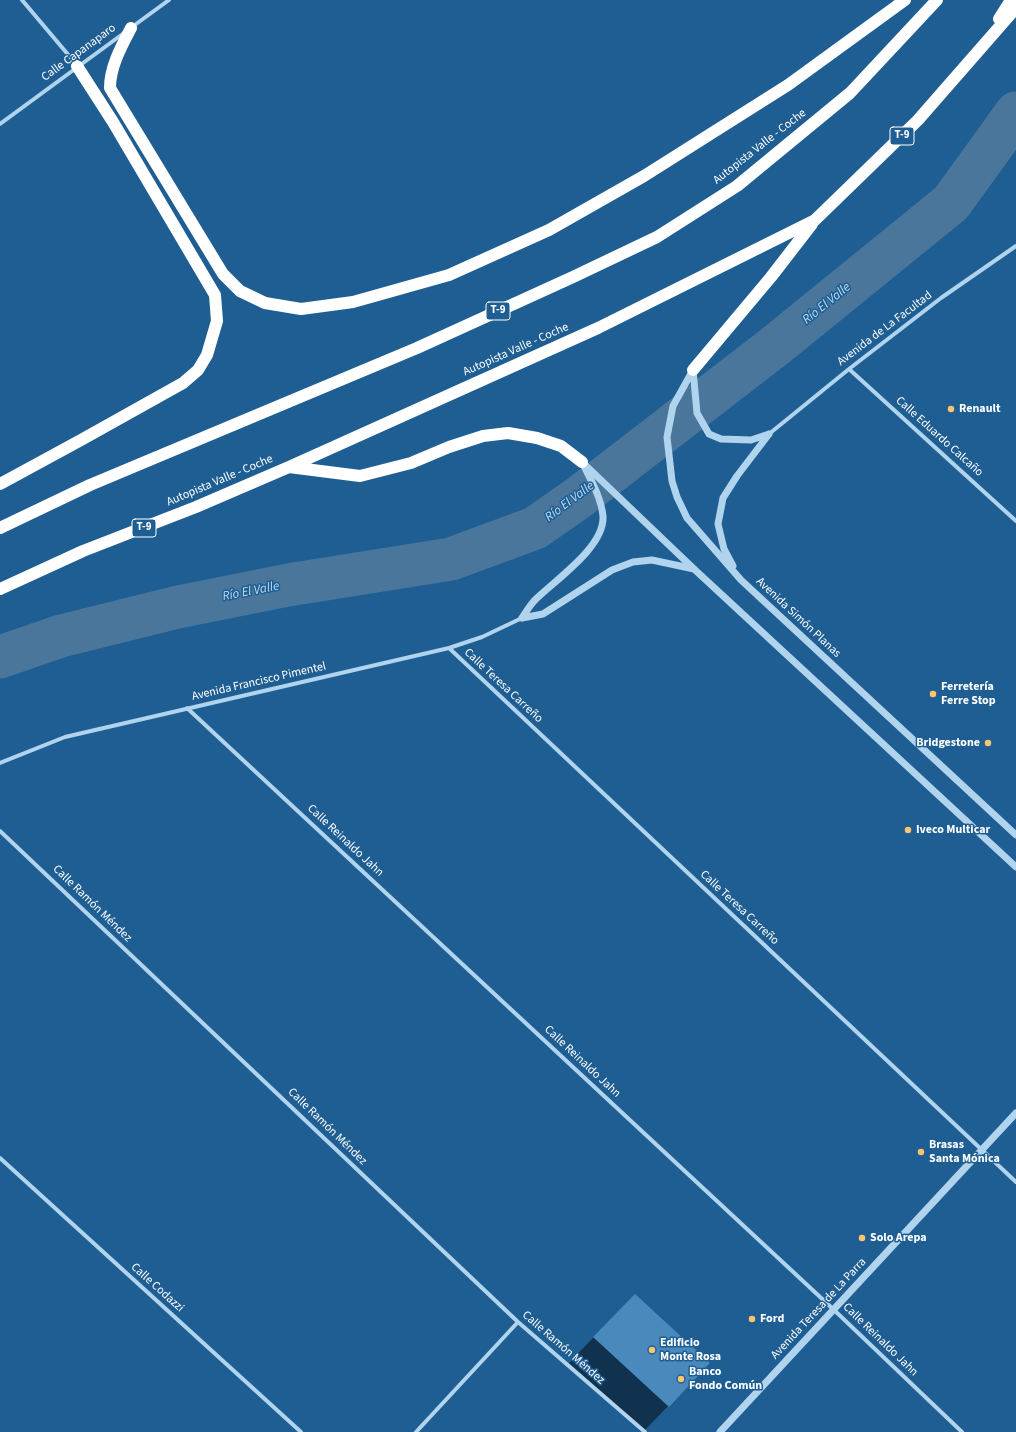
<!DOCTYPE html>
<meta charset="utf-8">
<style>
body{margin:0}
canvas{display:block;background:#1e5e93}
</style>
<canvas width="1016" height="1432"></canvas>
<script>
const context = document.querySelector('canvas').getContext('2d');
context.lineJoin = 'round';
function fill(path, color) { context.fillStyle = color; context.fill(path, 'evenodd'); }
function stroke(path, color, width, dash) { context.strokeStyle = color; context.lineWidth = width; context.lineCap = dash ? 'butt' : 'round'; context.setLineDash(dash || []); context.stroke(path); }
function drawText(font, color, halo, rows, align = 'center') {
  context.font = font + ' "Source Sans 3",sans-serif'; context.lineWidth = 3; context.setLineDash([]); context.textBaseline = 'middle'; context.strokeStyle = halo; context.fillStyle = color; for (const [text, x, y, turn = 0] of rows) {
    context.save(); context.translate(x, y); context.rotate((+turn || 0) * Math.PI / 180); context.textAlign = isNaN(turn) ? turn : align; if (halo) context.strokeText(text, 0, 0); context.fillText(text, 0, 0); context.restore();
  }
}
fill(new Path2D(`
 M 610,1320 L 709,1364 L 643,1432 L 569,1363 Z`), '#0007');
stroke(new Path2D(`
 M 0,657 L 61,636 L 178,607 L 288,585 L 451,559 L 535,528 L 578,498 L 775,346 L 951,203 L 1016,113`), '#4a769b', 43);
fill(new Path2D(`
 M 635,1294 L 710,1363 L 669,1407 L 593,1337 Z`), '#4a89bb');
stroke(new Path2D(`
 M 22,0 L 76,64
 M 132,27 L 169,0
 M 0,124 L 124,33
 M 849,369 L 1016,521
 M 769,434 L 849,369 L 941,298 L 1016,246
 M 449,648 L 1016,1182
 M 187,708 L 833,1309 L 962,1432
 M 0,763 L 65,737 L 449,648 L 482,637 L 522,618
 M 0,831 L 518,1322 L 645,1432
 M 0,1158 L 301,1432
 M 416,1432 L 518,1322`), '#b0d3ee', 4);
stroke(new Path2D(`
 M 693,370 L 673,406 L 667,437 L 672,481 L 677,497 L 687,518 L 741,580 L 1016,835
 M 693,370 L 697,413 L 709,434 L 721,439 L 751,440 L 769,434
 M 582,462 L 694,569 L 1016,867
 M 733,566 L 724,549 L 718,524 L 723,498 L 737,476 L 769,434
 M 522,618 C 526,612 530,605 535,600 C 555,580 605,547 603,516 C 601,498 592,482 584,466
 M 522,618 L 543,614 L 612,570 L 633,562 L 652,560 L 694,569
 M 720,1432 L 1016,1113`), '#b0d3ee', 7);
stroke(new Path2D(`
 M 999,19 L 1011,0
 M 131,28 C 121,47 110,67 110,88 L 223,274 L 240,291 L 265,303 L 301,309 L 353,302 L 449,275 L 549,230 L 644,176 L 788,85 L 905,0
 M 693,370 L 771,277 L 812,224
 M 289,467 L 360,476 L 411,463 L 449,447 L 483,436 L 508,433 L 537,438 L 561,446 L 582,462
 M 0,484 L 81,440 L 183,383 L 198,370 L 207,355 L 217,321 L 215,295 L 113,122 L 77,66
 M 0,528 L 90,485 L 417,348 L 573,277 L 657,237 L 737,186 L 850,93 L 937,0
 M 0,589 L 83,551 L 196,507 L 289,467 L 598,328 L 815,220 L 918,120 L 1016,8`), '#fff', 12);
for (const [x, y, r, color] of [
 [951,409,4,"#fdc56f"],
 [933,694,4,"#fdc56f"],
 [988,743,4,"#fdc56f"],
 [908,830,4,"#fdc56f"],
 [921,1152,4,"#fdc56f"],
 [862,1238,4,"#fdc56f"],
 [752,1319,4,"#fdc56f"],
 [652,1350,4,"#fdc56f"],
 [681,1379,4,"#fdc56f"]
]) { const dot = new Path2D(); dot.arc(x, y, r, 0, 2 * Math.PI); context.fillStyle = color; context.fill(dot); stroke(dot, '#1e5e93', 1.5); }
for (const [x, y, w] of [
 [902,136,24],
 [498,311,24],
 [144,528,24]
]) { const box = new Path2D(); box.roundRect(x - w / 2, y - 9, w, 18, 3); context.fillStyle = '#1e5e93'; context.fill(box); stroke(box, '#fff', 1); }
drawText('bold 11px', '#fff', null, [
 ["T-9",902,136],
 ["T-9",498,311],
 ["T-9",144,528]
]);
drawText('12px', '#fff', '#1e5e93', [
 ["Calle Capanaparo",79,53,-36],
 ["Autopista Valle - Coche",760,147,-38],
 ["Avenida de La Facultad",885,329,-37],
 ["Autopista Valle - Coche",516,350,-24],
 ["Calle Eduardo Calcaño",939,437,42],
 ["Autopista Valle - Coche",220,481,-23],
 ["Avenida Simón Planas",798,618,43],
 ["Avenida Francisco Pimentel",259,682,-13],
 ["Calle Teresa Carreño",503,686,43],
 ["Calle Reinaldo Jahn",345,841,43],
 ["Calle Ramón Méndez",92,904,44],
 ["Calle Teresa Carreño",739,908,43],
 ["Calle Reinaldo Jahn",582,1062,43],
 ["Calle Ramón Méndez",327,1127,44],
 ["Calle Codazzi",157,1288,42],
 ["Avenida Teresa de La Parra",819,1309,-47],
 ["Calle Reinaldo Jahn",880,1340,44],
 ["Calle Ramón Méndez",563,1348,41]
]);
drawText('bold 12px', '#fff', '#1e5e93', [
 ["Renault",959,409],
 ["Ferretería",941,687],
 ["Ferre Stop",941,701],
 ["Bridgestone",980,743,"right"],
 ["Iveco Multicar",916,830],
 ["Brasas",929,1145],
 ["Santa Mónica",929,1159],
 ["Solo Arepa",870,1238],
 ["Ford",760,1319],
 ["Edificio",660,1343],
 ["Monte Rosa",660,1357],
 ["Banco",689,1372],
 ["Fondo Común",689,1386]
], 'left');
drawText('italic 13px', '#bcdcf5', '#1e5e93', [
 ["Río El Valle",827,304,-39],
 ["Río El Valle",570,502,-37],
 ["Río El Valle",251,592,-11]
]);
</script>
